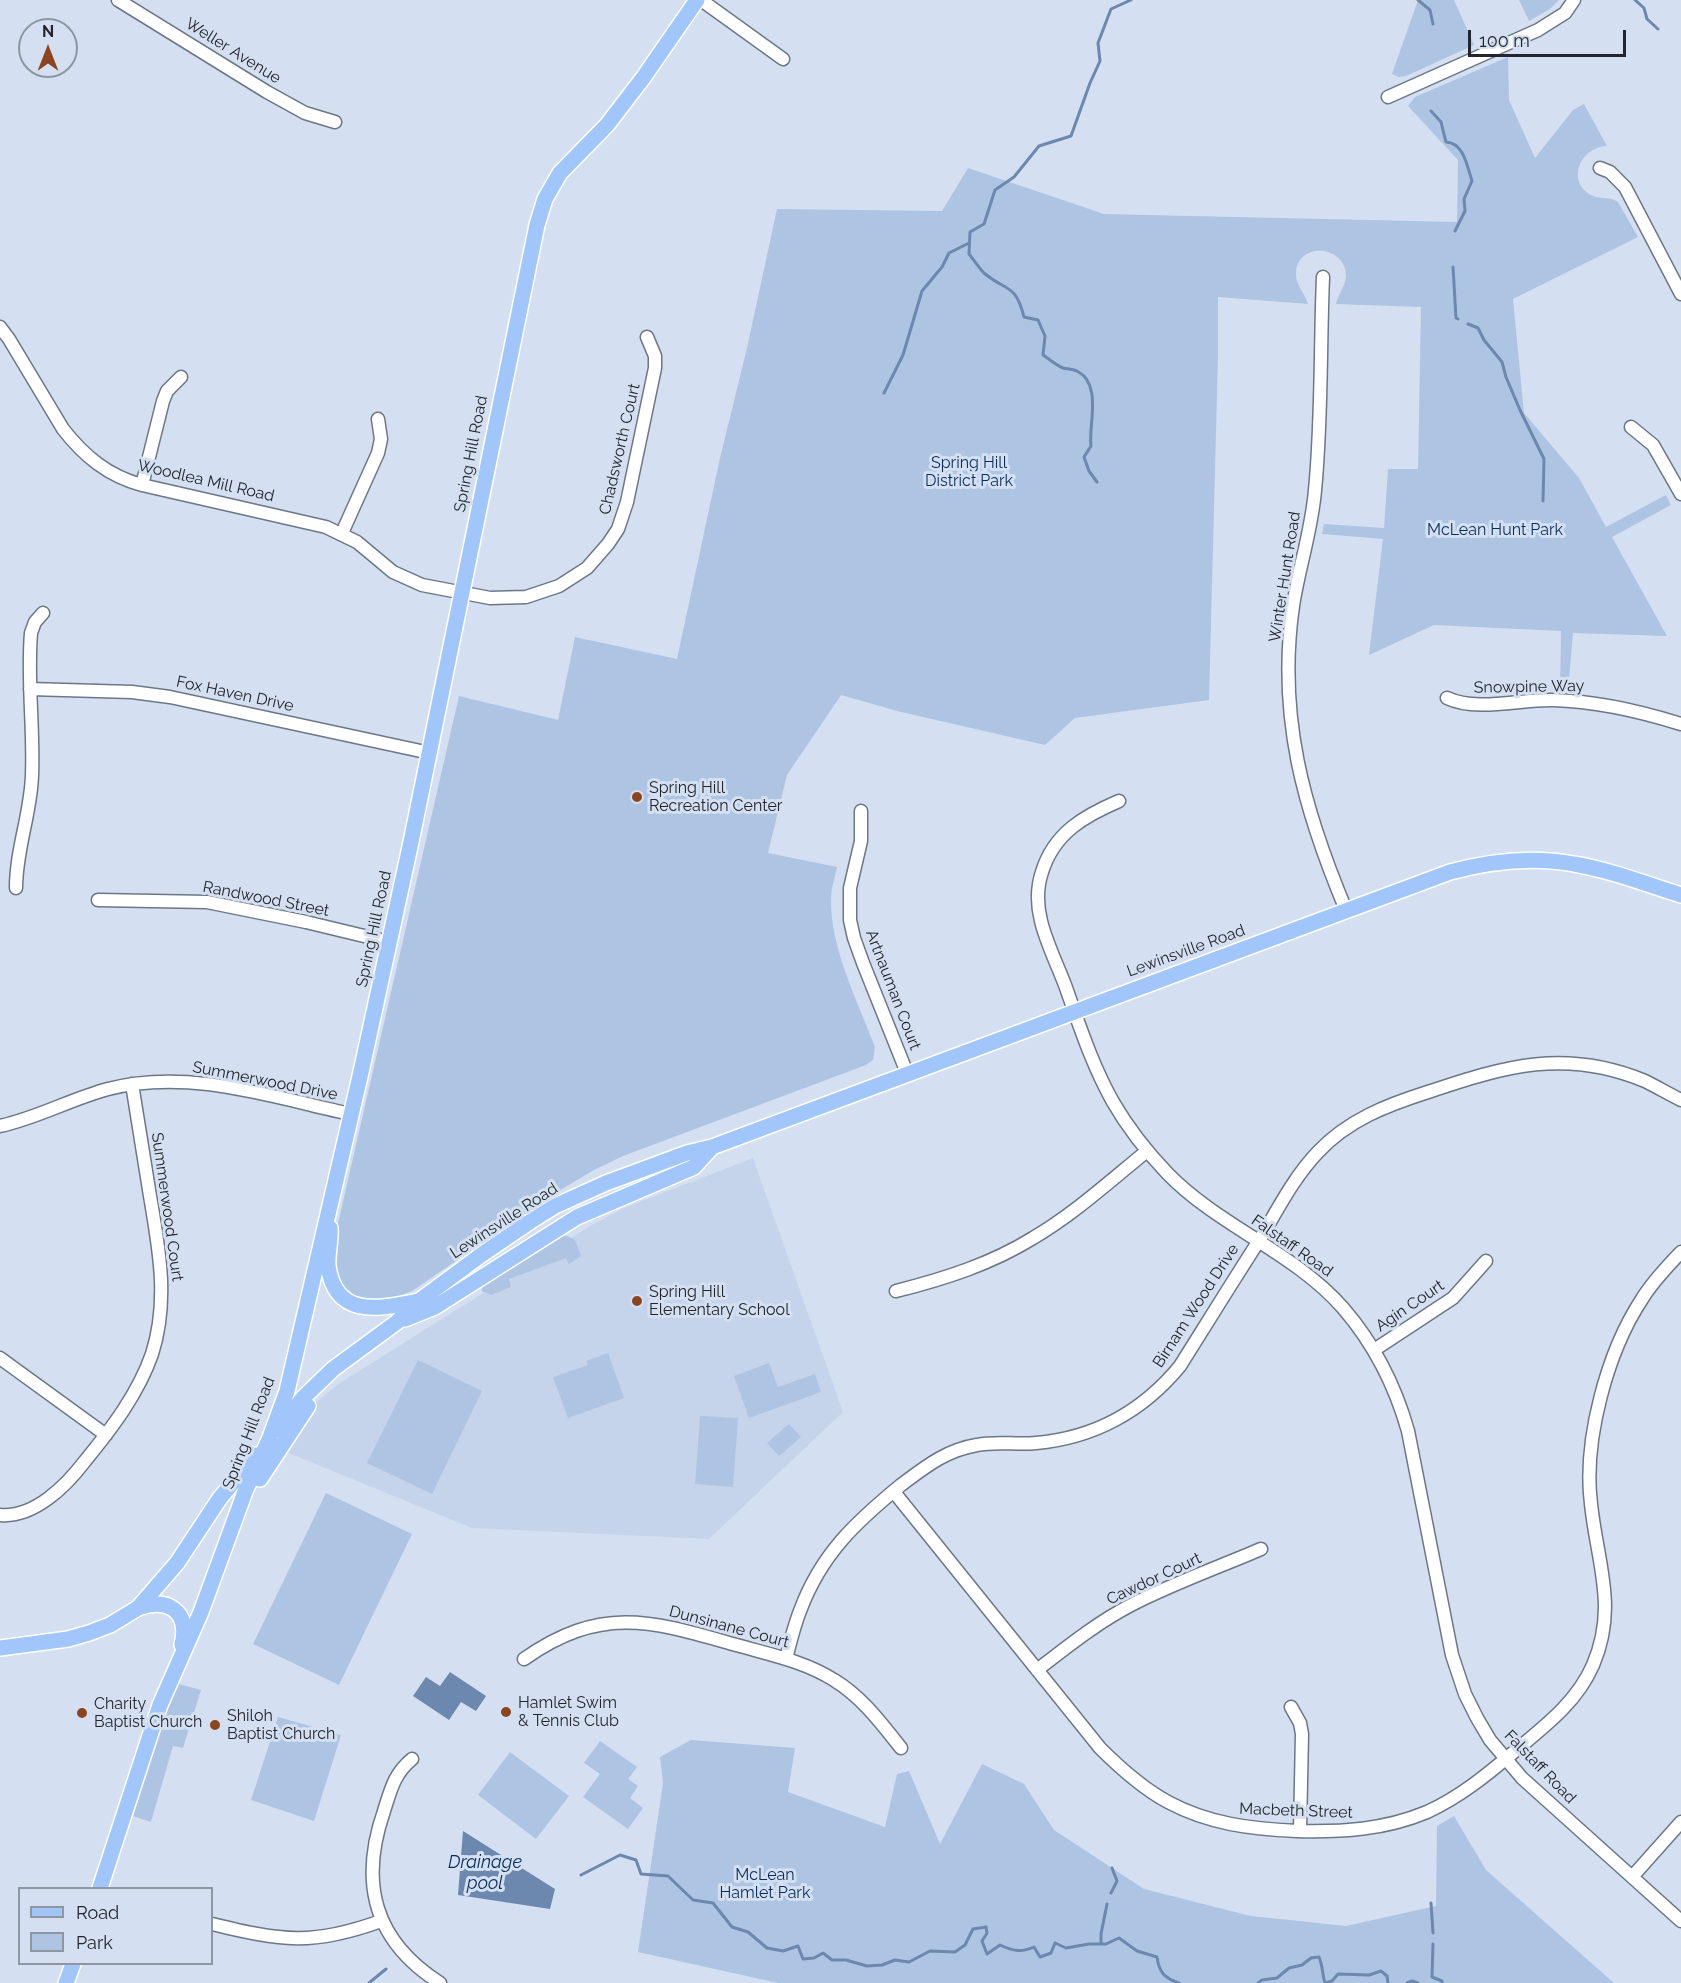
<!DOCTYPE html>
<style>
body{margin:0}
#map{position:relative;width:1681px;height:1983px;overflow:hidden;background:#d4e0f1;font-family:Raleway,sans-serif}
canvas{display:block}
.legend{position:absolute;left:18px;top:1887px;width:195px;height:78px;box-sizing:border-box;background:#d4e0f1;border:2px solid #8d96a2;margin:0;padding:8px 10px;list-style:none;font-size:18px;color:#22262c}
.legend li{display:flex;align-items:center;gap:12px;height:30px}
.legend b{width:30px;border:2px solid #8d96a2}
.north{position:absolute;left:18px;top:18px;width:60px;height:60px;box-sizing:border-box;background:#d4e0f1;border:2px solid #8d96a2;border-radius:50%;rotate:0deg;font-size:16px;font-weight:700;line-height:24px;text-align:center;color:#22262c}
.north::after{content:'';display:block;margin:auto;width:21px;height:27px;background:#8c461f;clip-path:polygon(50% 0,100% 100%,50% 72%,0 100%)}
.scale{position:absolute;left:1468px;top:30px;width:158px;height:27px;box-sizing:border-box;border:3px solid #22262c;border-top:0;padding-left:8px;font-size:18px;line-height:21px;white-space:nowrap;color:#22262c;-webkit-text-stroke:4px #d4e0f1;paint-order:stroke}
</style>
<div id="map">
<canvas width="1681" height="1983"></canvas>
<ul class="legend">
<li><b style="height:8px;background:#a0c6fb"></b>Road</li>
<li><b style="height:16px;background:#aec4e3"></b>Park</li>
</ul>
<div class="north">N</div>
<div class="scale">100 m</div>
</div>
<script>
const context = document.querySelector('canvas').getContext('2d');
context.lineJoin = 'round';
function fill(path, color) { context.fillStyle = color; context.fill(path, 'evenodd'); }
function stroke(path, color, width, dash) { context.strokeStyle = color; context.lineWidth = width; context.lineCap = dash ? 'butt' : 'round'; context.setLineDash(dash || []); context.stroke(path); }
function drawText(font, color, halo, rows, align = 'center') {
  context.font = font + ' Raleway,sans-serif'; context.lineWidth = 6; context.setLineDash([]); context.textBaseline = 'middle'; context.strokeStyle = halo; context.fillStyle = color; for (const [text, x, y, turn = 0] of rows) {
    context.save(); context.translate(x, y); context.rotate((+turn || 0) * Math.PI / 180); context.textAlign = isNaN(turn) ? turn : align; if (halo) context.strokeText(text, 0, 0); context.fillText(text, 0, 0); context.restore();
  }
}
fill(new Path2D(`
 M 753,1158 L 843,1412 L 709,1539 L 472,1528 L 274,1447 L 309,1408 L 340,1383 L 590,1226 L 624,1208 Z`), '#c5d4eb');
fill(new Path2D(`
 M 1418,0 L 1454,0 L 1474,45 L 1406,76 L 1399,77 L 1392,74 Z
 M 1519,0 L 1559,0 L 1550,9 L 1529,21 Z
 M 1508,57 L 1509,100 L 1535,158 L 1573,110 L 1584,104 L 1607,146 C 1580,147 1566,181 1591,195 C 1600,200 1610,196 1618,202 L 1638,237 L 1513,299 L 1524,413 L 1579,478 L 1606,527 L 1666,495 L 1671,505 L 1612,537 L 1667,636 L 1573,633 L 1568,691 L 1560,690 L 1561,631 L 1434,625 L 1369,655 L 1383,539 L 1322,534 L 1324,524 L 1384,528 L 1388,469 L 1418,469 L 1421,307 L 1336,304 C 1338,294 1345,287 1346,277 C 1347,244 1296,241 1296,274 C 1296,286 1305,293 1308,304 L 1218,297 L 1218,356 L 1209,700 L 1075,718 L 1045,745 L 897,711 L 841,695 L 787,775 L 768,853 L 837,867 C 835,877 831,889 831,899 C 830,948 858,1002 875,1047 L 873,1060 L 866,1065 L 623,1156 L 594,1170 L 557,1192 L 412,1291 L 382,1303 L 354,1300 L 334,1275 L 331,1254 L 459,696 L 558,720 L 575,637 L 677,659 L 720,458 L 747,348 L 777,209 L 942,211 L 968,168 L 1104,214 L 1457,222 L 1458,160 L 1408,106 L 1415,97 Z
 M 554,1236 L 567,1236 L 575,1240 L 581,1256 L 569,1264 L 566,1258 L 509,1279 L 511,1287 L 491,1295 L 482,1291 L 482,1285 Z
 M 608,1353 L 624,1398 L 568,1418 L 553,1377 L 588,1365 L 586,1361 Z
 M 418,1360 L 482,1391 L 432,1494 L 367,1463 Z
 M 769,1363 L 778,1387 L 815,1374 L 821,1392 L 749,1418 L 734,1376 Z
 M 700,1416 L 738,1418 L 733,1487 L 695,1484 Z
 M 789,1424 L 801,1437 L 779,1456 L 767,1443 Z
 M 326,1493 L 412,1534 L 339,1685 L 253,1644 Z
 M 175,1683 L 201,1690 L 183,1748 L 173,1746 L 151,1822 L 133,1816 Z
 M 278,1717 L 341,1735 L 314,1821 L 251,1800 Z
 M 691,1740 L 795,1748 L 788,1792 L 885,1827 L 897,1774 L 909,1771 L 940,1844 L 982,1764 L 1024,1784 L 1054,1830 L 1144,1889 L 1251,1916 L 1346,1926 L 1436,1906 L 1437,1826 L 1454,1816 L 1486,1870 L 1614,1983 L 778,1983 L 638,1952 L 663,1783 L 660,1757 Z
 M 600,1741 L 637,1767 L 628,1779 L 638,1786 L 630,1798 L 643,1808 L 628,1829 L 583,1797 L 600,1774 L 584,1763 Z
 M 510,1752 L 569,1796 L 536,1839 L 478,1795 Z`), '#aec4e3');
fill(new Path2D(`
 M 450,1672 L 486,1696 L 476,1711 L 461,1702 L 449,1720 L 413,1696 L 426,1677 L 440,1686 Z
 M 463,1831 L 555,1889 L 550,1909 L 458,1895 Z`), '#6d88ae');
stroke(new Path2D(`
 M 1418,0 L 1430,10 L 1433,24
 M 1635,0 L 1644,8 L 1647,19 L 1658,29
 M 1431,111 L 1441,122 L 1446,142 C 1464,143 1467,166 1472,181 L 1464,199 L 1465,211 L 1455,231
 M 1453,267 L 1456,318 L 1458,319
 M 1468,324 L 1478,328 L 1484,340 L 1502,362 L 1506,377 L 1520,410 L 1544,459 L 1543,501
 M 884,393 L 903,355 L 922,291 L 942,267 L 949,253 L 969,243
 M 1097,482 L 1089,471 L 1084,457 L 1091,446 C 1088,426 1103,384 1077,371 C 1072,369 1067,369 1063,368 C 1056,365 1049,359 1043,355 L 1045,336 L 1038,320 L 1024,317 C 1015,282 1006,292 984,273 C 979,268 974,260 969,254 L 970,232 L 984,224 L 995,190 L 1014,177 L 1039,146 L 1071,136 L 1090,83 L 1100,61 L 1098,43 L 1111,9 L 1131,0
 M 581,1875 L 620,1855 L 636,1860 L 641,1874 L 668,1876 L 693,1900 L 713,1903 L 732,1927 L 748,1932 L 767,1948 L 783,1951 L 798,1946 L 803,1959 L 814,1958 L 823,1953 L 832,1960 L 846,1960 L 867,1966 L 882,1965 L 895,1960 L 909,1962 L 930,1951 L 955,1952 L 965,1945 L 973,1929 L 986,1927 L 987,1933 L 982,1941 L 987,1954 L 1000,1945 C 1013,1951 1021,1953 1034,1947 L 1040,1957 L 1051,1953 L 1055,1943 L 1066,1948 L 1089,1944 L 1106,1944 L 1119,1938 L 1137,1951 L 1157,1957 C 1159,1972 1164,1978 1179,1983
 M 1111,1893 L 1117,1881 L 1112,1868
 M 1431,1903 L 1433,1933
 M 1101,1944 L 1101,1934 L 1107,1904
 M 1433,1944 L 1432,1977 L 1442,1981 L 1442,1983
 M 369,1983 L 386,1969
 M 1258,1983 L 1262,1980 L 1277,1978 L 1289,1968 L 1302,1965 L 1311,1958 L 1319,1957 C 1323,1966 1322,1974 1325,1983 L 1332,1981 L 1338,1974 L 1369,1975 L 1381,1971 L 1387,1976 L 1388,1983
 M 1407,1983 L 1412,1981 L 1418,1983`), '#6d88ae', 3);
const minor = new Path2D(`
 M 118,0 L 267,92 L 305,113 L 335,122
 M 701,0 L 783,59
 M 1388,97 L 1538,30 L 1565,13 L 1574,0
 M 1600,168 L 1610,172 L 1625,187 L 1681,294
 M 1323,277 C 1320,348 1322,420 1315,490 C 1312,529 1299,567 1293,606 C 1277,716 1304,810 1346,910
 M 0,327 L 9,339 L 63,429 C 84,456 108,476 142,485 L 326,527 L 357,542 L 393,572 L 422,585 L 490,598 L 526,597 L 559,586 L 587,568 L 608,544 L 618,529 L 627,502 L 655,368 L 655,356 L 647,337
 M 1631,427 L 1653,445 L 1681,494
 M 142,485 L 163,401 L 167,391 L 181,377
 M 342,533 L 378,453 L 381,439 L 378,419
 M 30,689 L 132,692 L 170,697 L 430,753
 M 1447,698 C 1477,712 1520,699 1553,700 C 1597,701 1639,711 1681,724
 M 1119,801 C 1084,816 1054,833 1042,872 C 1037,887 1037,905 1041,921 C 1046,942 1057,964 1065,985 C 1079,1024 1092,1065 1113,1102 C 1128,1128 1147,1152 1168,1174 C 1220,1227 1294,1252 1343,1308 C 1375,1345 1395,1385 1408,1431 L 1452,1655 L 1465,1694 L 1477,1718 L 1490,1740 L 1522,1778 L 1681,1921
 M 861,811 L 861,841 L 850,888 L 850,920 L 854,938 L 863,963 L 907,1073
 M 16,888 C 16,849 31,813 32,775 C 34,728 27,680 31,633 L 35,622 L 43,613
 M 98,900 L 207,902 L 306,922 L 389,942
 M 0,1126 C 37,1118 71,1099 108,1089 C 188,1068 272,1097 350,1114
 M 896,1291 C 944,1279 991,1264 1033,1238 C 1074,1214 1110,1181 1147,1151
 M 1374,1350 L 1453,1298 L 1486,1261
 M 0,1358 L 106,1435
 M 894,1492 L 1100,1748 C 1121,1769 1142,1788 1168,1802 C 1209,1824 1251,1829 1297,1831 C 1342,1832 1384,1830 1427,1812 C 1460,1797 1488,1774 1515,1751 C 1545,1726 1577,1702 1593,1665 C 1618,1607 1597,1562 1591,1504 C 1583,1441 1607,1352 1642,1299 C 1653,1281 1667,1267 1681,1252
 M 0,1515 C 34,1518 66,1486 85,1461 C 112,1428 138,1394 152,1354 C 169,1301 159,1249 150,1196 C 144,1159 138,1121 132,1084
 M 524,1659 C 604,1603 655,1622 740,1646 C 772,1655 806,1662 834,1680 C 862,1697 881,1723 901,1748
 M 786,1659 C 790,1643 794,1626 800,1611 C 821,1554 856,1522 901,1485 C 925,1467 946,1450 977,1445 C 996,1441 1016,1445 1036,1443 C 1094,1438 1143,1411 1180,1366 C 1207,1323 1233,1281 1260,1239 C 1278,1209 1294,1177 1318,1152 C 1348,1120 1387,1105 1428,1092 C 1505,1066 1566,1048 1645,1081 C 1657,1087 1669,1094 1681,1100
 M 1037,1670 C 1068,1646 1098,1622 1133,1604 C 1174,1583 1219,1567 1261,1549
 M 1291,1707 L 1300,1723 L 1302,1734 L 1300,1831
 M 412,1759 C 394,1774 391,1789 384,1811 C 359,1883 374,1941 440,1983
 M 1632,1877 L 1681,1822
 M 212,1924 C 282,1941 312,1946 381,1921`);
const major = new Path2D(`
 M 330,1228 C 331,1241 327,1254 328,1266 C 336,1320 381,1308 419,1301
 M 405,1319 L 435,1307 L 577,1217 L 694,1167 L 712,1147
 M 277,1430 L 303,1398 L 333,1369 L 397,1322 L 419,1301 L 481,1255 L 531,1221 L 555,1206 L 606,1183 L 687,1153 L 712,1147 L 1450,872 C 1491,861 1532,856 1574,864 C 1610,870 1646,884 1681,895
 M 260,1479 L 308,1406
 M 138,1608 C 168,1597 190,1611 182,1645
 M 0,1648 L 68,1639 L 89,1633 L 110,1625 L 138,1608 L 177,1563 L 220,1498 L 256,1455
 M 100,1888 L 160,1705 L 201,1612 L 246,1489 L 269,1440 L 287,1391 L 361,1072 L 411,842 L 537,225 L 545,199 L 560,173 L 607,125 L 643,78 L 697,0
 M 66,1983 L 73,1964`);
stroke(minor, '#6c7786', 15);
stroke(major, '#fff', 18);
stroke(minor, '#fff', 12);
stroke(major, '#a0c6fb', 15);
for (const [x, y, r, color] of [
 [637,797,6,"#8c461f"],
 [637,1301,6,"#8c461f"],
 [506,1712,6,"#8c461f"],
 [82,1713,6,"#8c461f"],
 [215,1725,6,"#8c461f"]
]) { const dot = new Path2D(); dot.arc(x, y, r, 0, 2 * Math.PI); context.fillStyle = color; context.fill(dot); stroke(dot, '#d4e0f1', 2); }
drawText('16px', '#22262c', '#d4e0f1', [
 ["Weller Avenue",233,51,32],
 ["Chadsworth Court",620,449,-77],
 ["Spring Hill Road",471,454,-79],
 ["Woodlea Mill Road",206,481,13],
 ["Winter Hunt Road",1285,577,-81],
 ["Snowpine Way",1529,687,-1],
 ["Fox Haven Drive",235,694,12],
 ["Randwood Street",266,899,11],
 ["Spring Hill Road",374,929,-78],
 ["Lewinsville Road",1186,951,-20],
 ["Artnauman Court",893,990,69],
 ["Summerwood Drive",265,1081,11],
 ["Summerwood Court",167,1207,82],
 ["Lewinsville Road",504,1221,-33],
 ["Falstaff Road",1292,1246,35],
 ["Birnam Wood Drive",1196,1306,-57],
 ["Agin Court",1410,1306,-34],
 ["Spring Hill Road",249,1433,-69],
 ["Cawdor Court",1154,1579,-25],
 ["Dunsinane Court",729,1627,15],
 ["Falstaff Road",1540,1767,46],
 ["Macbeth Street",1296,1811,2]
]);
drawText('16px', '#092d5e', '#d4e0f1', [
 ["Spring Hill",969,463],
 ["District Park",969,481],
 ["McLean Hunt Park",1495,530],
 ["McLean",765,1875],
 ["Hamlet Park",765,1893]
]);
drawText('16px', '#22262c', '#d4e0f1', [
 ["Spring Hill",649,788],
 ["Recreation Center",649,806],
 ["Spring Hill",649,1292],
 ["Elementary School",649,1310],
 ["Hamlet Swim",518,1703],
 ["& Tennis Club",518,1721],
 ["Charity",94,1704],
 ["Baptist Church",94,1722],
 ["Shiloh",227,1716],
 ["Baptist Church",227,1734]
], 'left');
drawText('italic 18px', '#072c5c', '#d4e0f1', [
 ["Drainage",485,1863],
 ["pool",485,1884]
]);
</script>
